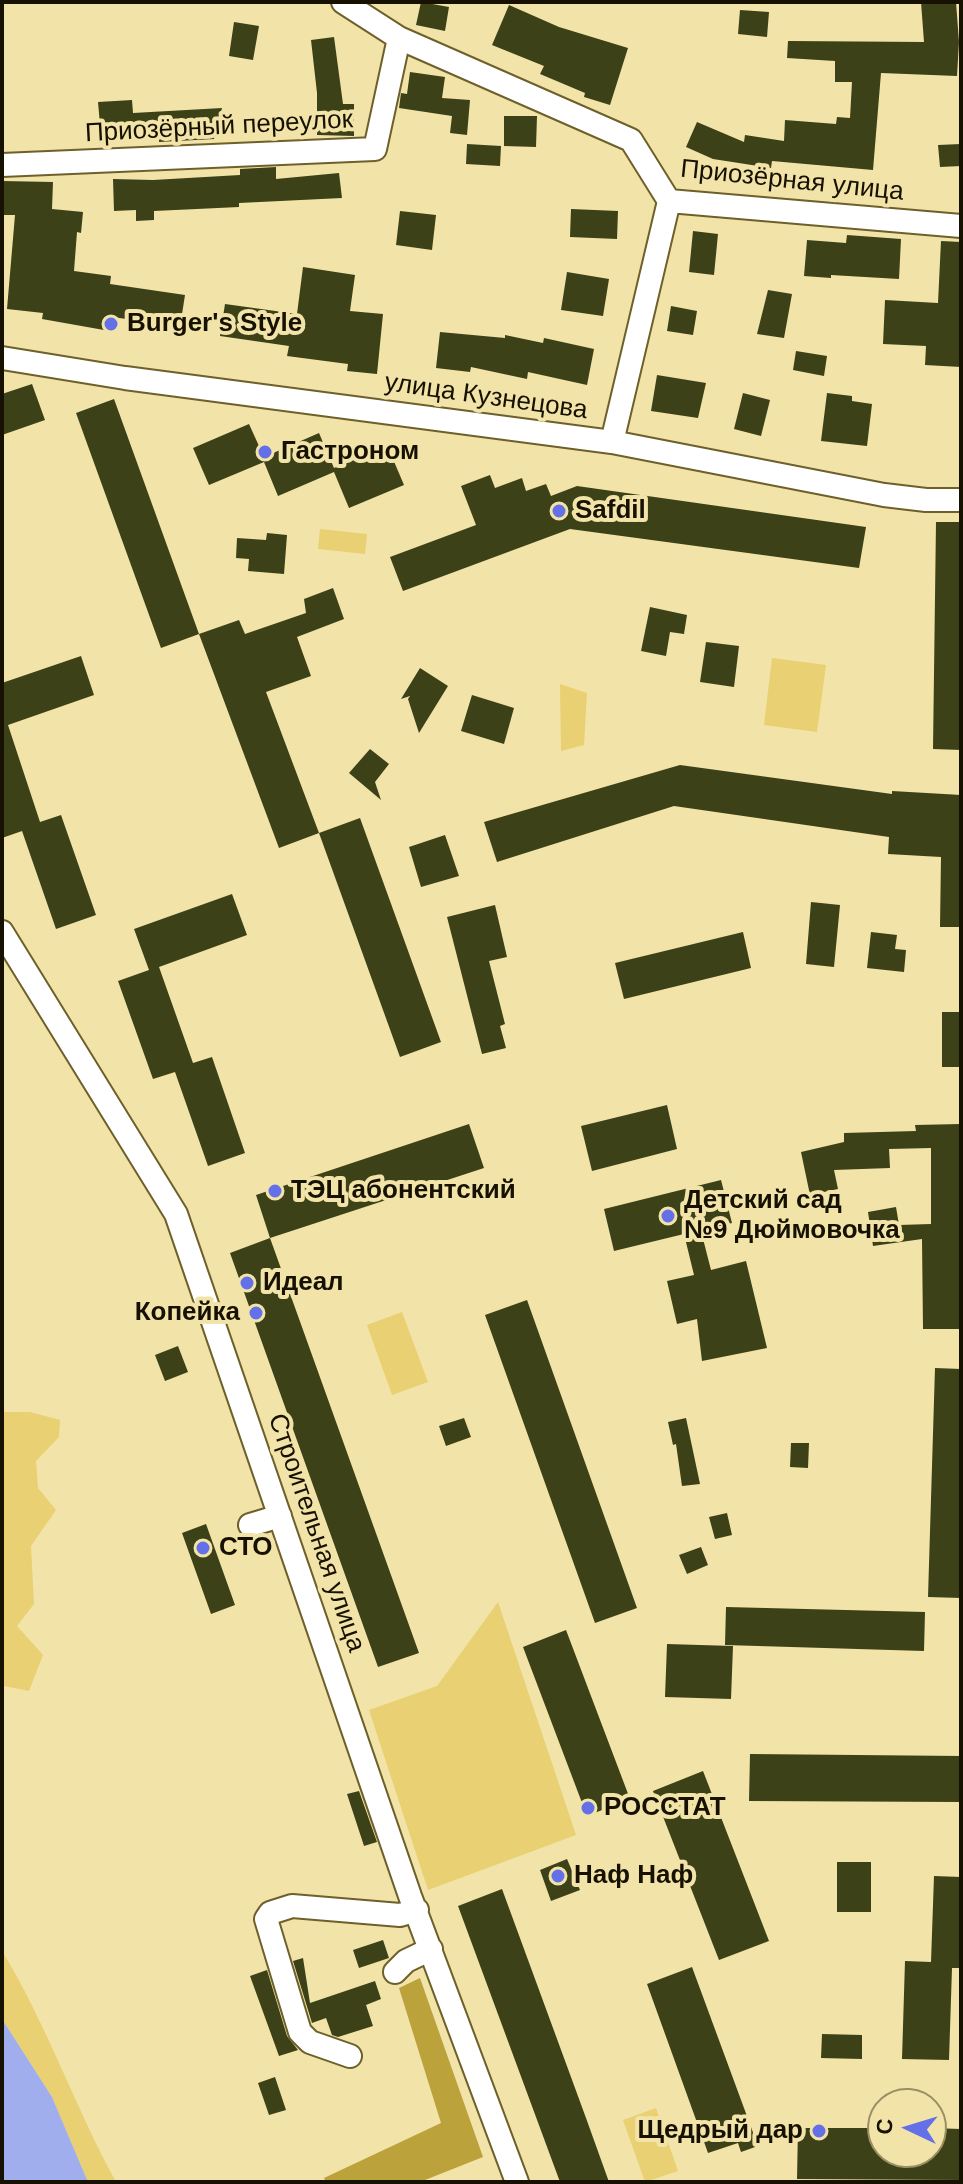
<!DOCTYPE html>
<meta charset="utf-8">
<style>
body{margin:0}
#map{position:relative;width:963px;height:2184px;overflow:hidden;background:#f2e3a9;font-family:Helvetica,sans-serif}
canvas{display:block}
.frame{position:absolute;inset:0;border:4px solid #161100;pointer-events:none}
.north{position:absolute;left:867px;top:2088px;width:80px;height:80px;box-sizing:border-box;background:#f2e3a9;border:2px solid #9a8f65;border-radius:50%;rotate:274deg;font-size:22px;font-weight:700;line-height:32px;text-align:center;color:#161100}
.north::after{content:'';display:block;margin:auto;width:28px;height:36px;background:#6370e8;clip-path:polygon(50% 0,100% 100%,50% 72%,0 100%)}
</style>
<div id="map">
<canvas width="963" height="2184"></canvas>
<div class="frame"></div>
<div class="north">С</div>
</div>
<script>
const context = document.querySelector('canvas').getContext('2d');
context.lineJoin = 'round';
function fill(path, color) { context.fillStyle = color; context.fill(path, 'evenodd'); }
function stroke(path, color, width, dash) { context.strokeStyle = color; context.lineWidth = width; context.lineCap = dash ? 'butt' : 'round'; context.setLineDash(dash || []); context.stroke(path); }
function drawText(font, color, halo, rows, align = 'center') {
  context.font = font + ' Helvetica,sans-serif'; context.lineWidth = 8; context.setLineDash([]); context.textBaseline = 'middle'; context.strokeStyle = halo; context.fillStyle = color; for (const [text, x, y, turn = 0] of rows) {
    context.save(); context.translate(x, y); context.rotate((+turn || 0) * Math.PI / 180); context.textAlign = isNaN(turn) ? turn : align; if (halo) context.strokeText(text, 0, 0); context.fillText(text, 0, 0); context.restore();
  }
}
fill(new Path2D(`
 M 320,529 L 367,534 L 365,554 L 318,549 Z
 M 772,658 L 826,665 L 817,732 L 764,725 Z
 M 560,684 L 587,693 L 584,745 L 561,751 Z
 M 402,1312 L 428,1382 L 392,1395 L 367,1325 Z
 M 2,1412 L 30,1412 L 60,1420 L 59,1437 L 36,1461 L 38,1488 L 56,1510 L 31,1546 L 34,1604 L 17,1626 L 43,1655 L 29,1691 L 4,1686 L 2,1688 Z
 M 498,1602 L 576,1835 L 428,1890 L 369,1710 L 437,1686 Z
 M 2,1951 C 47,2025 75,2107 116,2182 L 88,2182 L 52,2097 L 2,2019 Z
 M 656,2108 L 678,2171 L 645,2182 L 623,2120 Z`), '#e8d073');
fill(new Path2D(`
 M 420,1978 L 483,2157 L 420,2182 L 326,2182 L 324,2178 L 441,2123 L 399,1988 Z`), '#bca23b');
fill(new Path2D(`
 M 2,2019 L 52,2097 L 88,2182 L 2,2182 Z`), '#a1aeee');
fill(new Path2D(`
 M 421,2 L 449,7 L 445,31 L 416,25 Z
 M 921,2 L 956,2 L 959,42 L 957,76 L 881,73 L 873,170 L 772,161 L 771,168 L 713,159 L 686,147 L 697,122 L 744,142 L 745,135 L 784,141 L 785,120 L 836,124 L 837,117 L 850,118 L 852,82 L 835,82 L 835,61 L 787,58 L 788,41 L 924,42 Z
 M 509,5 L 559,27 L 628,48 L 610,105 L 584,97 L 585,93 L 540,74 L 544,66 L 492,45 Z
 M 740,10 L 769,12 L 767,37 L 738,34 Z
 M 234,22 L 259,26 L 253,60 L 229,56 Z
 M 334,37 L 343,104 L 354,104 L 354,136 L 317,135 L 317,93 L 311,40 Z
 M 410,72 L 445,77 L 442,98 L 470,100 L 467,135 L 450,133 L 452,116 L 399,108 L 401,93 L 407,94 Z
 M 132,100 L 133,113 L 222,108 L 214,139 L 159,142 L 159,139 L 112,142 L 112,135 L 101,136 L 98,102 Z
 M 504,116 L 537,116 L 536,147 L 504,146 Z
 M 467,144 L 501,146 L 500,166 L 466,164 Z
 M 961,144 L 961,166 L 940,167 L 938,145 Z
 M 276,167 L 276,179 L 339,173 L 342,198 L 239,203 L 239,207 L 154,211 L 154,220 L 136,221 L 136,210 L 114,211 L 113,179 L 153,180 L 240,175 L 240,169 Z
 M 2,181 L 53,182 L 52,209 L 83,212 L 81,233 L 77,232 L 74,271 L 111,276 L 110,284 L 185,295 L 180,327 L 106,316 L 104,330 L 42,319 L 43,313 L 7,309 L 15,215 L 2,215 Z
 M 571,209 L 618,211 L 617,239 L 570,237 Z
 M 400,211 L 436,215 L 432,250 L 396,245 Z
 M 693,231 L 718,234 L 714,275 L 689,272 Z
 M 847,235 L 901,239 L 899,279 L 831,275 L 831,278 L 804,276 L 807,240 L 846,243 Z
 M 941,241 L 961,242 L 961,367 L 925,365 L 926,346 L 883,344 L 885,300 L 938,303 Z
 M 303,267 L 355,275 L 350,311 L 383,314 L 377,374 L 347,371 L 348,364 L 287,356 L 289,346 L 220,336 L 225,304 L 297,314 Z
 M 567,272 L 609,279 L 603,316 L 561,310 Z
 M 768,290 L 792,294 L 784,338 L 757,334 Z
 M 671,306 L 697,311 L 693,335 L 667,331 Z
 M 440,332 L 505,338 L 505,335 L 543,343 L 544,338 L 594,349 L 587,385 L 528,372 L 527,379 L 471,367 L 470,372 L 436,368 Z
 M 796,351 L 827,356 L 824,376 L 793,370 Z
 M 657,375 L 706,383 L 698,418 L 651,411 Z
 M 32,384 L 45,420 L 2,435 L 2,394 Z
 M 743,393 L 770,400 L 761,436 L 734,429 Z
 M 827,393 L 852,396 L 852,401 L 872,404 L 867,446 L 821,441 Z
 M 114,399 L 199,634 L 161,648 L 76,413 Z
 M 249,424 L 264,457 L 319,433 L 334,468 L 387,445 L 404,485 L 349,508 L 334,472 L 278,496 L 264,462 L 209,485 L 193,448 Z
 M 490,475 L 495,488 L 522,478 L 526,491 L 546,484 L 551,496 L 577,486 L 866,527 L 859,568 L 570,529 L 403,591 L 390,557 L 476,525 L 461,486 Z
 M 936,522 L 961,522 L 961,750 L 933,749 Z
 M 267,533 L 287,535 L 284,574 L 248,571 L 249,559 L 236,558 L 237,538 L 266,540 Z
 M 333,588 L 344,619 L 297,637 L 311,676 L 266,692 L 319,833 L 279,848 L 199,634 L 239,620 L 245,634 L 306,613 L 304,599 Z
 M 650,607 L 687,615 L 684,634 L 670,632 L 666,656 L 641,651 Z
 M 706,642 L 739,646 L 734,687 L 700,682 Z
 M 81,656 L 94,695 L 8,725 L 40,822 L 61,815 L 96,915 L 56,929 L 22,831 L 2,838 L 2,683 Z
 M 420,668 L 448,686 L 419,733 L 408,699 L 410,696 L 401,699 Z
 M 472,695 L 514,708 L 504,744 L 461,731 Z
 M 370,749 L 389,764 L 375,782 L 381,800 L 349,773 Z
 M 680,765 L 892,794 L 892,791 L 961,795 L 961,927 L 940,927 L 941,857 L 888,854 L 889,837 L 674,806 L 497,862 L 484,822 Z
 M 360,818 L 441,1042 L 400,1057 L 319,833 Z
 M 445,835 L 459,876 L 421,887 L 409,847 Z
 M 232,894 L 247,935 L 159,967 L 193,1063 L 212,1057 L 245,1153 L 208,1166 L 175,1072 L 153,1079 L 118,981 L 149,970 L 134,929 Z
 M 811,902 L 840,905 L 834,967 L 806,964 Z
 M 495,905 L 507,957 L 489,961 L 505,1024 L 500,1026 L 506,1048 L 482,1054 L 447,917 Z
 M 743,932 L 751,968 L 624,999 L 615,963 Z
 M 871,932 L 897,935 L 895,949 L 906,950 L 904,972 L 867,968 Z
 M 942,1012 L 961,1012 L 961,1067 L 942,1067 Z
 M 667,1105 L 677,1149 L 592,1171 L 581,1126 Z
 M 469,1124 L 484,1168 L 270,1238 L 256,1195 Z
 M 961,1124 L 961,1329 L 923,1329 L 922,1239 L 873,1246 L 868,1212 L 896,1207 L 899,1225 L 931,1224 L 931,1148 L 889,1149 L 890,1168 L 834,1170 L 838,1189 L 810,1195 L 801,1152 L 844,1142 L 844,1133 L 916,1131 L 915,1125 Z
 M 721,1180 L 732,1223 L 701,1231 L 711,1270 L 746,1261 L 767,1348 L 702,1361 L 697,1319 L 677,1324 L 667,1281 L 694,1275 L 684,1234 L 614,1251 L 604,1209 Z
 M 270,1238 L 419,1653 L 378,1667 L 230,1253 Z
 M 527,1300 L 637,1608 L 595,1623 L 485,1315 Z
 M 178,1346 L 188,1372 L 165,1381 L 155,1355 Z
 M 935,1368 L 961,1369 L 961,1598 L 928,1597 Z
 M 464,1418 L 471,1437 L 446,1446 L 439,1426 Z
 M 686,1418 L 700,1484 L 682,1486 L 676,1444 L 673,1445 L 668,1422 Z
 M 791,1443 L 809,1443 L 808,1468 L 790,1467 Z
 M 727,1513 L 732,1535 L 715,1539 L 709,1517 Z
 M 206,1524 L 235,1605 L 211,1614 L 182,1533 Z
 M 701,1547 L 708,1565 L 687,1574 L 679,1555 Z
 M 726,1607 L 925,1612 L 924,1651 L 725,1645 Z
 M 566,1630 L 630,1799 L 587,1816 L 523,1647 Z
 M 667,1644 L 733,1646 L 731,1699 L 665,1697 Z
 M 750,1754 L 961,1756 L 961,1802 L 749,1801 Z
 M 703,1771 L 769,1941 L 719,1960 L 653,1791 Z
 M 359,1791 L 377,1842 L 364,1846 L 347,1794 Z
 M 567,1859 L 580,1890 L 551,1901 L 540,1870 Z
 M 837,1862 L 871,1862 L 871,1912 L 837,1912 Z
 M 934,1876 L 961,1877 L 961,1968 L 952,1968 L 949,2060 L 902,2059 L 905,1961 L 931,1962 Z
 M 502,1889 L 586,2118 L 609,2182 L 560,2182 L 458,1906 Z
 M 383,1940 L 389,1958 L 359,1968 L 353,1950 Z
 M 303,1958 L 310,2003 L 375,1981 L 381,1999 L 366,2005 L 373,2026 L 338,2037 L 332,2035 L 326,2018 L 312,2023 L 293,1961 Z
 M 692,1967 L 758,2146 L 741,2152 L 738,2143 L 708,2153 L 647,1984 Z
 M 267,1970 L 287,2036 L 298,2050 L 279,2056 L 250,1976 Z
 M 822,2034 L 862,2035 L 862,2059 L 821,2058 Z
 M 275,2077 L 286,2110 L 269,2115 L 258,2083 Z
 M 798,2128 L 883,2128 L 883,2152 L 931,2152 L 931,2128 L 961,2129 L 961,2180 L 797,2179 Z`), '#3c4117');
const minor = new Path2D(`
 M 343,2 L 399,38 L 631,140 L 669,201
 M 2,165 L 375,149 L 399,38
 M 669,201 L 961,226
 M 2,358 L 125,378 L 612,442 L 884,495 L 926,500 L 961,500
 M 612,442 L 669,201
 M 2,932 L 176,1214 L 410,1896 L 517,2182
 M 250,1525 L 280,1516
 M 395,1972 L 406,1961 L 431,1949
 M 350,2056 L 310,2042 L 300,2032 L 266,1919 L 270,1913 L 292,1906 L 400,1915 L 417,1910`);
stroke(minor, '#6e602a', 26);
stroke(minor, '#fff', 22);
for (const [x, y, r, color] of [
 [111,324,8,"#6370e8"],
 [265,452,8,"#6370e8"],
 [559,511,8,"#6370e8"],
 [275,1191,8,"#6370e8"],
 [668,1216,8,"#6370e8"],
 [247,1283,8,"#6370e8"],
 [256,1313,8,"#6370e8"],
 [203,1548,8,"#6370e8"],
 [588,1808,8,"#6370e8"],
 [558,1876,8,"#6370e8"],
 [819,2131,8,"#6370e8"]
]) { const dot = new Path2D(); dot.arc(x, y, r, 0, 2 * Math.PI); context.fillStyle = color; context.fill(dot); stroke(dot, '#f2e3a9', 3); }
drawText('26px', '#161100', '#f2e3a9', [
 ["Приозёрный переулок",219,127,-3],
 ["Приозёрная улица",792,181,6],
 ["улица Кузнецова",486,397,8],
 ["Строительная улица",316,1533,71]
]);
drawText('bold 26px', '#161100', '#f2e3a9', [
 ["Burger's Style",127,324],
 ["Гастроном",281,452],
 ["Safdil",575,511],
 ["ТЭЦ абонентский",291,1191],
 ["Детский сад",684,1201],
 ["№9 Дюймовочка",684,1231],
 ["Идеал",263,1283],
 ["Копейка",240,1313,"right"],
 ["СТО",219,1548],
 ["РОССТАТ",604,1808],
 ["Наф Наф",574,1876],
 ["Щедрый дар",803,2131,"right"]
], 'left');
</script>
